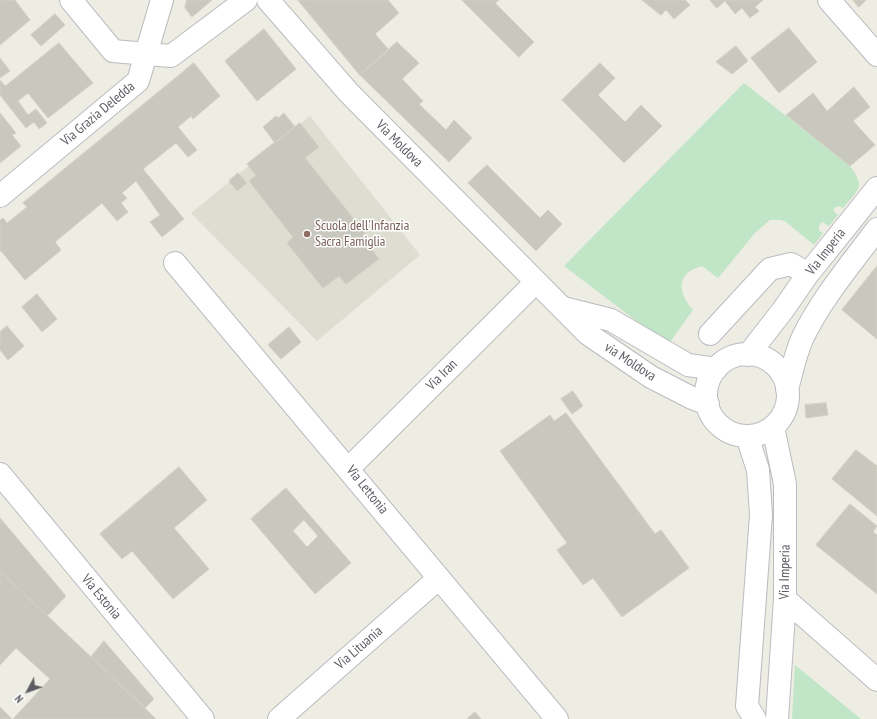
<!DOCTYPE html>
<style>
body{margin:0}
#map{position:relative;width:877px;height:719px;overflow:hidden;background:#eeede3;font-family:"PT Sans Narrow",sans-serif}
canvas{display:block}
.north{position:absolute;left:8px;top:671px;width:40px;height:40px;-webkit-text-stroke:3px #fff;paint-order:stroke;rotate:229deg;font-size:11px;font-weight:700;line-height:16px;text-align:center;color:#5b5d63}
.north::after{content:'';display:block;margin:auto;width:14px;height:18px;background:#5b5d63;clip-path:polygon(50% 0,100% 100%,50% 72%,0 100%)}
</style>
<div id="map">
<canvas width="877" height="719"></canvas>
<div class="north">N</div>
</div>
<script>
const context = document.querySelector('canvas').getContext('2d');
context.lineJoin = 'round';
function fill(path, color) { context.fillStyle = color; context.fill(path, 'evenodd'); }
function stroke(path, color, width, dash) { context.strokeStyle = color; context.lineWidth = width; context.lineCap = dash ? 'butt' : 'round'; context.setLineDash(dash || []); context.stroke(path); }
function drawText(font, color, halo, rows, align = 'center') {
  context.font = font + ' "PT Sans Narrow",sans-serif'; context.lineWidth = 3; context.setLineDash([]); context.textBaseline = 'middle'; context.strokeStyle = halo; context.fillStyle = color; for (const [text, x, y, turn = 0] of rows) {
    context.save(); context.translate(x, y); context.rotate((+turn || 0) * Math.PI / 180); context.textAlign = isNaN(turn) ? turn : align; if (halo) context.strokeText(text, 0, 0); context.fillText(text, 0, 0); context.restore();
  }
}
fill(new Path2D(`
 M 310,116 L 420,255 L 317,341 L 191,213 Z`), '#ddddd1');
fill(new Path2D(`
 M 744,83 L 850,166 C 866,187 858,190 843,208 L 839,206 L 834,208 L 834,212 L 838,215 L 829,226 L 822,222 L 819,226 L 819,230 L 823,233 L 814,245 L 786,222 L 781,220 L 770,220 L 755,233 L 718,278 L 702,266 C 676,273 677,292 693,310 L 668,345 L 564,266 Z
 M 795,665 L 861,719 L 792,719 Z`), '#c0e5c7');
const building = new Path2D(`
 M 0,0 L 15,0 L 30,20 L 0,45 Z
 M 187,0 L 212,0 L 192,17 L 185,8 Z
 M 298,0 L 388,0 L 399,13 L 375,34 L 389,50 L 360,75 Z
 M 462,0 L 499,0 L 495,3 L 534,42 L 519,57 Z
 M 642,0 L 685,0 L 690,5 L 674,19 L 666,10 L 661,15 Z
 M 710,0 L 763,0 L 755,7 L 759,11 L 750,18 L 742,8 L 735,14 L 725,1 L 717,8 Z
 M 853,0 L 866,0 L 859,7 Z
 M 55,14 L 65,25 L 41,46 L 31,35 Z
 M 789,28 L 817,62 L 779,93 L 751,58 Z
 M 264,29 L 296,69 L 257,101 L 225,61 Z
 M 397,42 L 419,63 L 402,79 L 423,101 L 419,104 L 446,130 L 454,120 L 472,138 L 449,162 L 360,75 Z
 M 59,43 L 93,83 L 48,118 L 28,93 L 18,101 L 28,115 L 36,109 L 47,123 L 39,129 L 34,122 L 26,128 L 0,95 L 0,80 L 5,86 Z
 M 736,46 L 748,61 L 732,74 L 716,62 Z
 M 0,58 L 10,71 L 0,78 Z
 M 194,63 L 220,96 L 193,119 L 191,116 L 178,127 L 197,150 L 188,157 L 176,143 L 143,169 L 184,219 L 162,237 L 150,222 L 160,215 L 136,181 L 122,193 L 127,198 L 121,203 L 128,212 L 117,221 L 102,203 L 55,242 L 61,250 L 25,280 L 1,251 L 0,252 L 0,220 L 3,218 L 7,223 L 27,207 L 23,203 Z
 M 600,63 L 615,78 L 598,95 L 625,122 L 641,105 L 662,126 L 624,163 L 562,100 Z
 M 854,87 L 870,107 L 853,121 L 875,145 L 850,166 L 786,115 L 813,93 L 827,111 Z
 M 0,113 L 16,133 L 12,135 L 21,146 L 0,163 Z
 M 284,113 L 295,127 L 275,143 L 263,127 L 276,116 L 278,118 Z
 M 300,123 L 319,147 L 305,158 L 365,233 L 362,236 L 379,259 L 346,284 L 339,276 L 323,288 L 287,243 L 293,237 L 249,181 L 256,175 L 247,164 Z
 M 487,165 L 540,218 L 548,210 L 562,224 L 536,251 L 468,183 Z
 M 238,173 L 247,183 L 237,191 L 229,181 Z
 M 877,266 L 877,339 L 842,310 Z
 M 37,294 L 57,319 L 42,332 L 22,307 Z
 M 7,326 L 24,346 L 8,360 L 0,350 L 0,332 Z
 M 289,327 L 301,342 L 281,359 L 268,345 Z
 M 573,391 L 583,406 L 572,414 L 561,399 Z
 M 826,403 L 828,415 L 806,418 L 805,405 Z
 M 566,413 L 655,534 L 661,530 L 689,568 L 622,617 L 593,578 L 583,585 L 557,550 L 567,543 L 500,451 L 550,415 L 554,421 Z
 M 856,450 L 877,466 L 877,516 L 832,479 Z
 M 179,467 L 207,500 L 174,528 L 209,569 L 173,599 L 132,551 L 122,559 L 100,534 Z
 M 286,488 L 351,563 L 315,594 L 251,519 ZM 304,520 L 318,536 L 307,547 L 293,531 Z
 M 850,504 L 877,526 L 873,532 L 877,535 L 877,594 L 816,545 Z
 M 0,518 L 66,596 L 47,616 L 0,571 Z
 M 0,571 L 91,657 L 156,719 L 13,719 L 50,679 L 16,648 L 0,665 Z
 M 104,641 L 154,699 L 145,708 L 91,657 Z
 M 0,707 L 12,719 L 0,719 Z
 M 475,712 L 481,719 L 467,719 Z`);
fill(building, '#c8c8bf');
stroke(building, '#d2d0c1', 1);
const minor = new Path2D(`
 M 71,0 L 113,51 L 171,56 L 246,0
 M 268,0 L 349,93 L 588,334 L 651,377 L 692,398 L 708,404
 M 829,0 L 877,55
 M 0,196 L 138,81 L 162,0
 M 175,263 L 557,719
 M 563,308 L 611,320 L 688,365 L 716,369
 M 710,334 L 770,269 L 791,264 L 808,274
 M706 395a41 41 0 1 1 82 0a41 41 0 1 1-82 0Z
 M 748,355 L 783,310 L 808,274 L 877,188
 M 787,389 C 792,372 795,355 802,339 C 821,299 851,264 877,229
 M 773,427 L 785,484 L 785,599 L 777,719
 M 747,436 L 758,470 L 761,515 L 747,706 L 755,719
 M 349,468 L 536,282
 M 0,474 L 203,719
 M 785,599 L 877,680
 M 279,719 L 439,578`);
stroke(minor, '#bbbbc1', 24);
stroke(minor, '#fff', 22);
for (const [x, y, r, color] of [
 [307,234,4,"#8d6e63"]
]) { const dot = new Path2D(); dot.arc(x, y, r, 0, 2 * Math.PI); context.fillStyle = color; context.fill(dot); stroke(dot, '#fff', 1.5); }
drawText('14px', '#5b5d63', '#fff', [
 ["Via Grazia Deledda",98,114,-40],
 ["Via Moldova",399,144,45],
 ["Via Imperia",826,252,-52],
 ["via Moldova",630,362,33],
 ["Via Iran",442,375,-45],
 ["Via Lettonia",367,490,51],
 ["Via Imperia",785,572,-89],
 ["Via Estonia",101,597,50],
 ["Via Lituania",359,648,-41]
]);
drawText('14px', '#785e54', '#fff', [
 ["Scuola dell'Infanzia",315,226],
 ["Sacra Famiglia",315,242]
], 'left');
</script>
